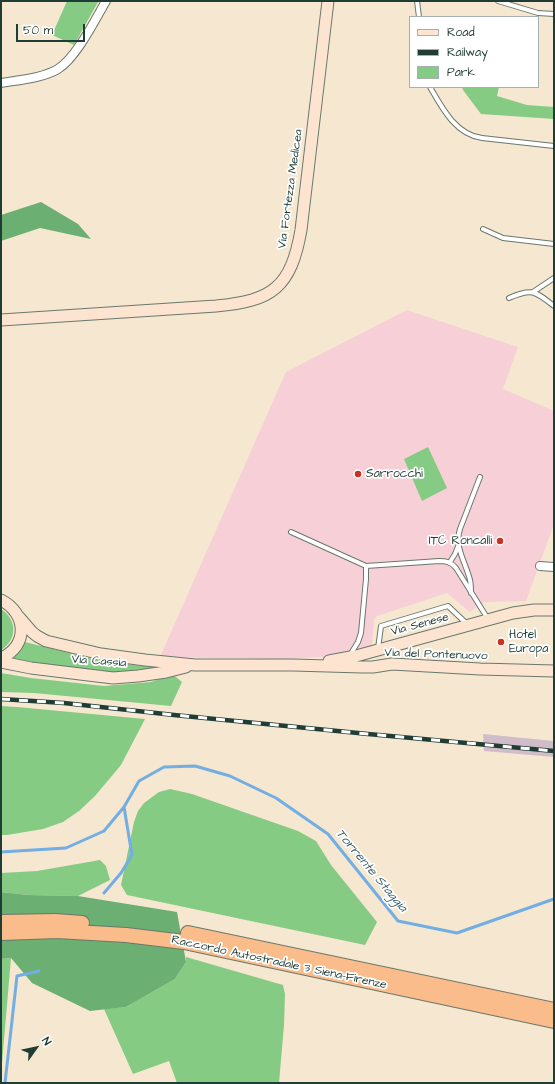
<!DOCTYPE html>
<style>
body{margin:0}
#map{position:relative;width:555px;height:1084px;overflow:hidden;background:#f5e7d0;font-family:"Architects Daughter",sans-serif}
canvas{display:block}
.frame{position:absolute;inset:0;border:2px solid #1f3d34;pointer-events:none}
.legend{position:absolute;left:409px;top:16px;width:130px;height:72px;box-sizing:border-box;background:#fff;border:1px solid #a5b1ae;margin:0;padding:5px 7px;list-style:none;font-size:12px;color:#1f3d34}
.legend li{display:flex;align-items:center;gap:8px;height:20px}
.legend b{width:20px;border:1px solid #a5b1ae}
.north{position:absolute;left:16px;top:1028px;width:40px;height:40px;-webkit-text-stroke:3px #fff;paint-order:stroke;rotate:57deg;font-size:11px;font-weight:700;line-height:16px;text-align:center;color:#1f3d34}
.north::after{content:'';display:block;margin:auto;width:14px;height:18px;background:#1f3d34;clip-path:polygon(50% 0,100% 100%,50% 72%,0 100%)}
.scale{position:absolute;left:16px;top:24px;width:69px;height:18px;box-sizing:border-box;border:2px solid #1f3d34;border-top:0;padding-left:5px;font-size:12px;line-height:14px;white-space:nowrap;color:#1f3d34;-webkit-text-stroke:3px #fff;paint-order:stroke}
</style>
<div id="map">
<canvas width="555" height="1084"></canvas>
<div class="frame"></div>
<ul class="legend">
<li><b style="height:5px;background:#fde4d0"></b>Road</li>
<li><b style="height:5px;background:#1f3d34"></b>Railway</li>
<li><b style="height:11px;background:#86cb84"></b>Park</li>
</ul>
<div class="north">N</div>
<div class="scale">50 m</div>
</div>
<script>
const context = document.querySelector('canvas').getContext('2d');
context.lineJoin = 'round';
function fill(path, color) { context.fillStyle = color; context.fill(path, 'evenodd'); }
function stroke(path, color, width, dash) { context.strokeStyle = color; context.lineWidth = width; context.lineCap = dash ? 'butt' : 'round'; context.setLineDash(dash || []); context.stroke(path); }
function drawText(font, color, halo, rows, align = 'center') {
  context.font = font + ' "Architects Daughter",sans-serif'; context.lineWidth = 3.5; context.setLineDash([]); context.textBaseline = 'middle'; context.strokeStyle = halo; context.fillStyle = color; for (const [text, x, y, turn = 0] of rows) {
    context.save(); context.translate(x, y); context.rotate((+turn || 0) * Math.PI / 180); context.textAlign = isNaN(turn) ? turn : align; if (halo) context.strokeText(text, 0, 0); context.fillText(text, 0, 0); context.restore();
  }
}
fill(new Path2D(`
 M 407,310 L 518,347 L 503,389 L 554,411 L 554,524 L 526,601 L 484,602 L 470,612 L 447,593 L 377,616 L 374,620 L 372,644 L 370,649 L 338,656 L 286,659 L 160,657 L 286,372 Z`), '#f6cfd7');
fill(new Path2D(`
 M 483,734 L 554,741 L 554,757 L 484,751 Z`), '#d1bdc9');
fill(new Path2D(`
 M 67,1 L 95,1 L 98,2 L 74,45 L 52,35 Z
 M 462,87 L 499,87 L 497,96 L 527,105 L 554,107 L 554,119 L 481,114 L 463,90 Z
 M 428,447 L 447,488 L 422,501 L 404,459 Z
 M 1,609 C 17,619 18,640 1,650 Z
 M 25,642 L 93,659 L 141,666 L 152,665 L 154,666 L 153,668 L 119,672 L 99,672 L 14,659 L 14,657 L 21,650 Z
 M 1,673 L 31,678 L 104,686 L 151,682 L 172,674 L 182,682 L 171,706 L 34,693 L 1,692 Z
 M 1,706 L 17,707 L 145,719 L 121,765 L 95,796 L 79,811 L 63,822 L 43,829 L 7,835 L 1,835 Z
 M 170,789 L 192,794 L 298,831 L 316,841 L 331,865 L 377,922 L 365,945 L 127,895 L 121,885 L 134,822 L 138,811 L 144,803 L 159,792 Z
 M 100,860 L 106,866 L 110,880 L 78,896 L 28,895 L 1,892 L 1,873 L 37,871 Z
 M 186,957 L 283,985 L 285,994 L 284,1025 L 279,1083 L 177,1083 L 169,1061 L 133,1074 L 104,1009 L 126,1007 L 175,979 L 186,962 Z
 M 11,958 L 1,1075 L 1,959 Z`), '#86cb84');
fill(new Path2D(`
 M 41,202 L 78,224 L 91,239 L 40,228 L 1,241 L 1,215 Z
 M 1,892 L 28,895 L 78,896 L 177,912 L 186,962 L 175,979 L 126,1007 L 90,1011 L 32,983 L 11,958 L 1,959 Z`), '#6caf72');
stroke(new Path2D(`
 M 1,852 L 66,848 L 104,831 L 124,807 L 139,781 L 164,767 L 195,766 L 230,776 L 276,798 L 328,834 L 398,921 L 457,933 L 554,899
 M 104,893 L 121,873 L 132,855 L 124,807
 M 5,1083 L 17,976 L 39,971`), '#72aee3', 3);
const service = new Path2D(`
 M 417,1 L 419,17
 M 498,1 L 538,13 L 554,14
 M 430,87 C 442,108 456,135 482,138 L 554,146
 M 483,229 L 503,238 L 554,244
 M 533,292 L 554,278
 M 509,298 C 532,288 535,291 554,306
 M 291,532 L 366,566
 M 450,562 L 455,554 L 459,544
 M 471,593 C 471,588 471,584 470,580 C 466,563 454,547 460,529 L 480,477
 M 378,649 L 381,626 L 448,606 L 466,623
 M 350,655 L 358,642 L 361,633 L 366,579 L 366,566 L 439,561 C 446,561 451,562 456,568 L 488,619`);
const minor = new Path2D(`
 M 1,83 C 19,80 43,78 58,69 C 76,58 95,20 106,1
 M 540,566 L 554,567`);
const secondary = new Path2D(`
 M 1,320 L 216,306 C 273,301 291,287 301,230 L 328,1
 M 1,600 C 27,613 29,646 1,658
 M 19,617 L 32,632 L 37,636 L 46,641 L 101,654 L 145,660 L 195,665 L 293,665 L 362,667 L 373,667 L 392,664 L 480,669 L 554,671
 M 329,661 L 356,656 L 513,613 L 534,610 L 554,610
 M 1,662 L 31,668 L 113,678 L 138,676 L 166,672 L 186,667`);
const motorway = new Path2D(`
 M 1,922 L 55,921 L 82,923
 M 1,933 L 57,931 L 126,935 L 184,942 L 554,1021
 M 188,933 L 554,1010`);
stroke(service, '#6a786b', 6);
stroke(minor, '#6a786b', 10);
stroke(secondary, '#6a786b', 13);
stroke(motorway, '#6a786b', 16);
stroke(service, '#fff', 4);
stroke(minor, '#fff', 8);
stroke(secondary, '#fde4d0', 11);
stroke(motorway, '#f9bc8a', 14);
const rail = new Path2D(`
 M 1,699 L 64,703 L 174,715 L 368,734 L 554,751`);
stroke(rail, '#1f3d34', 4.5);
stroke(rail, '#fff', 3, [9]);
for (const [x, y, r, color] of [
 [358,474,4,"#c8321e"],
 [500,541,4,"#c8321e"],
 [501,642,4,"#c8321e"]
]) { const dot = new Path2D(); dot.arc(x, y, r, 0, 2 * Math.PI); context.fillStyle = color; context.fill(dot); stroke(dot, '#fff', 1.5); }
drawText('12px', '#1f3d34', '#fff', [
 ["Via Fortezza Medicea",291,189,-82],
 ["Via Senese",420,625,-15],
 ["Via del Pontenuovo",436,655,2],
 ["Via Cassia",99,662,4],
 ["Raccordo Autostradale 3 Siena-Firenze",279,963,12]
]);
drawText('12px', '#1f3d34', '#fff', [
 ["Sarrocchi",366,474],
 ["ITC Roncalli",492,541,"right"],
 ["Hotel",509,635],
 ["Europa",509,649]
], 'left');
drawText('italic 13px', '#385f69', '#fff', [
 ["Torrente Staggia",371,871,50]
]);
</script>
